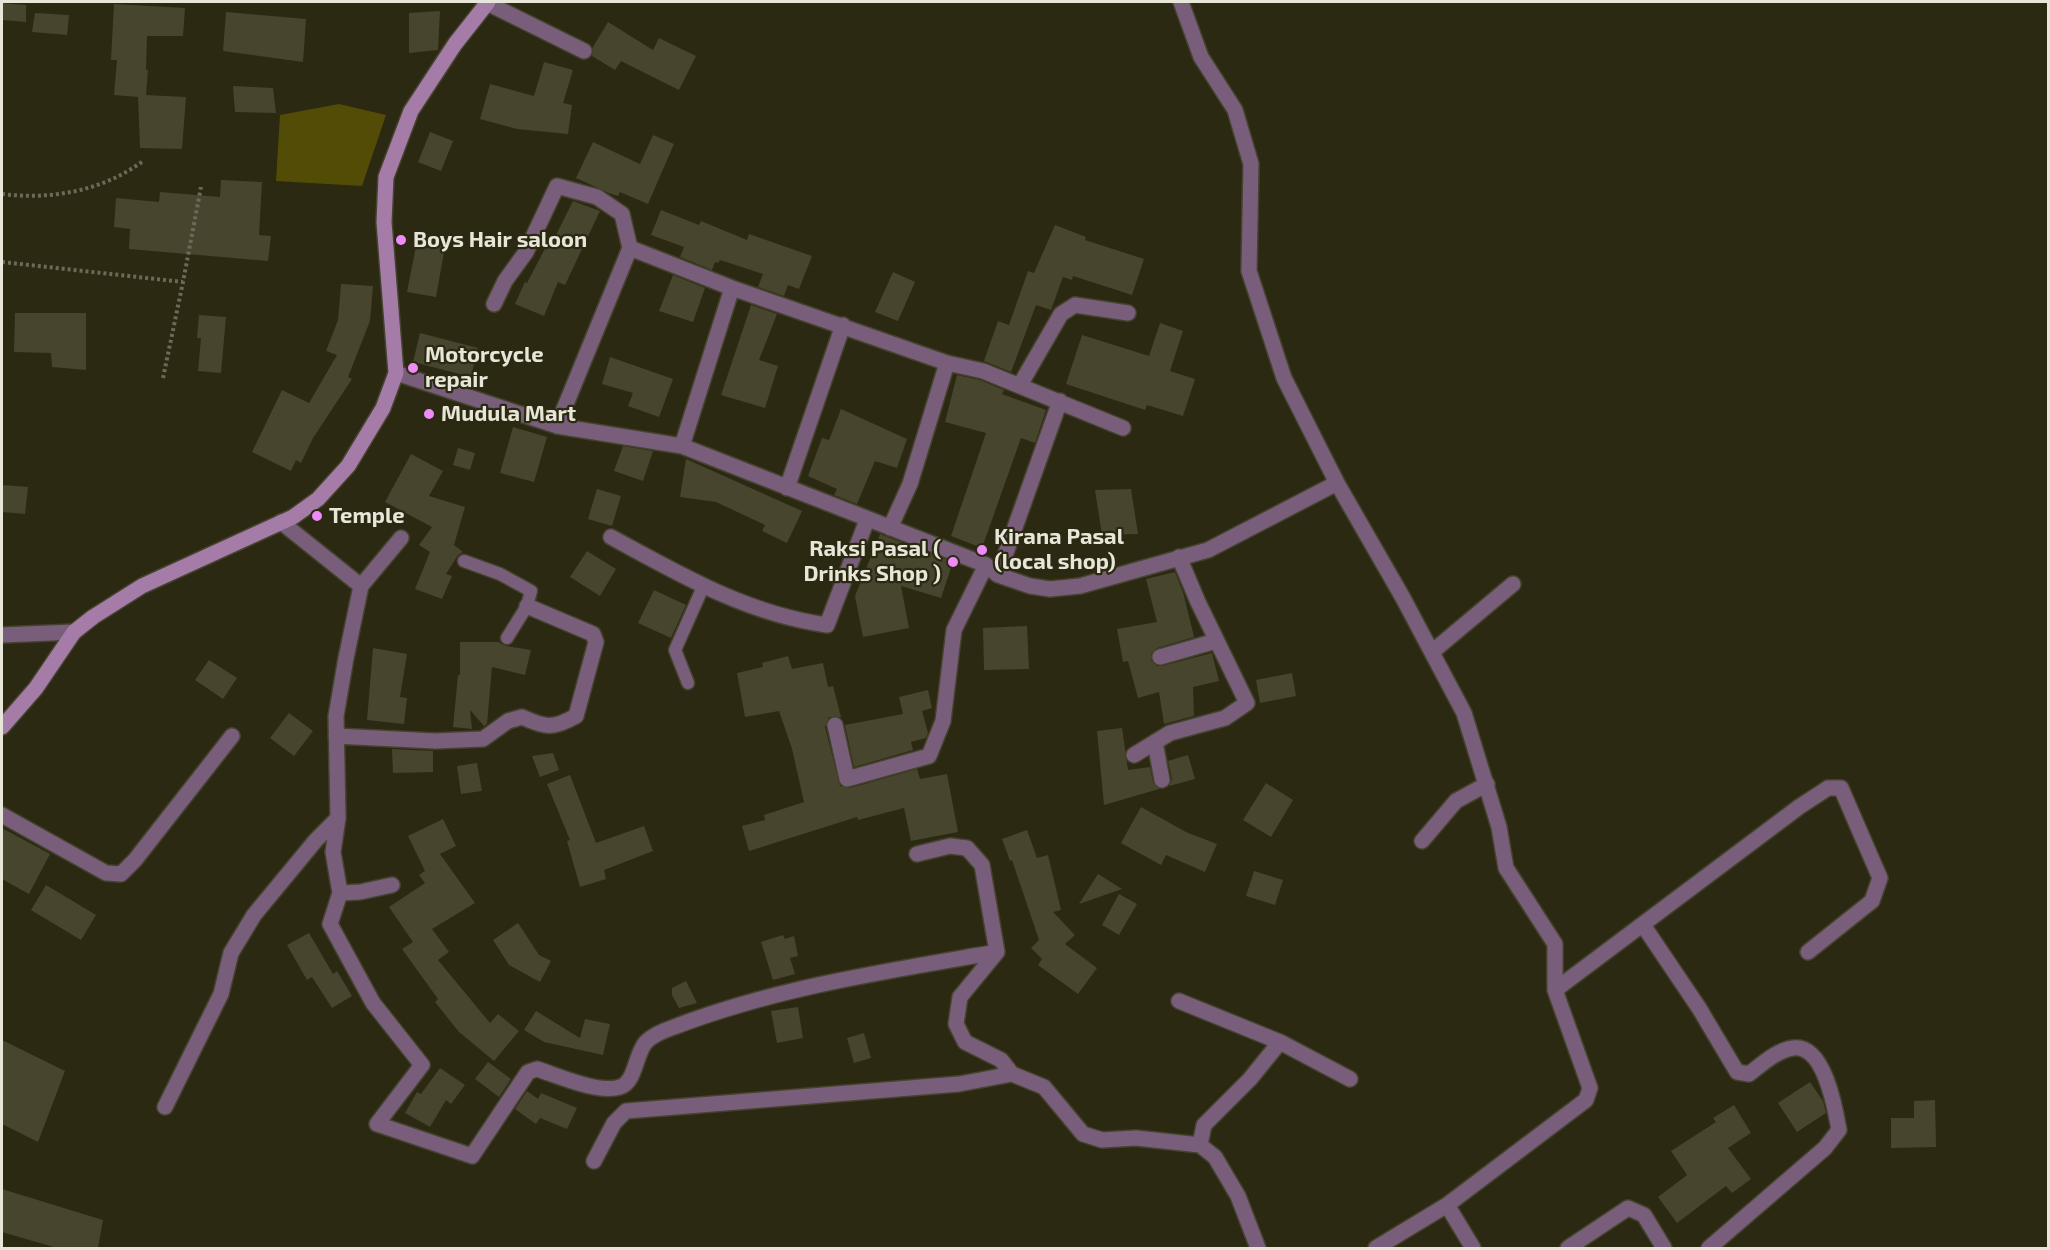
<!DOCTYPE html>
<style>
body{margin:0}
#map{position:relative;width:2050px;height:1250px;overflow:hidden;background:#2b2912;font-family:"Exo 2",sans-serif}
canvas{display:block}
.frame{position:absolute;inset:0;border:3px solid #e7e6d8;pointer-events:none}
</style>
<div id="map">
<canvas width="2050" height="1250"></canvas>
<div class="frame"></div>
</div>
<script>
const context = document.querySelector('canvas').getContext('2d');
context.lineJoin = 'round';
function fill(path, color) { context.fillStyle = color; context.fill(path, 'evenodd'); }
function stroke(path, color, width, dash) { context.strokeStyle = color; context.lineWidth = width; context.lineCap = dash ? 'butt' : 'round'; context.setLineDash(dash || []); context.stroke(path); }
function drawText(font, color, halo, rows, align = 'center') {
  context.font = font + ' "Exo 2",sans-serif'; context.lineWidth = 4.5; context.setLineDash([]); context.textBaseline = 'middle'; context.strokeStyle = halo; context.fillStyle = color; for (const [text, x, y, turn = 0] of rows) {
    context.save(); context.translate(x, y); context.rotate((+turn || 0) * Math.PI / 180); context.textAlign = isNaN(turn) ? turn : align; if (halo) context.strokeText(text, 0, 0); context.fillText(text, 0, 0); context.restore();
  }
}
fill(new Path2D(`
 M 339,104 L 386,115 L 362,186 L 276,181 L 280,115 Z`), '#534c07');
fill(new Path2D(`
 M 2,3 L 26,5 L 26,22 L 2,20 Z
 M 114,4 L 185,8 L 183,36 L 147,36 L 146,70 L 148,70 L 146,95 L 186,97 L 182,149 L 140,148 L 138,97 L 114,95 L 117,60 L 111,60 Z
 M 440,11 L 438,50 L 409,53 L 409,13 Z
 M 226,12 L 306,19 L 303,62 L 223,51 Z
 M 35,13 L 69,15 L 67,35 L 32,32 Z
 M 608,22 L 653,50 L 659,38 L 696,56 L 679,90 L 621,61 L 615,70 L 592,56 L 593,47 Z
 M 544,62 L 573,70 L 563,103 L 572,105 L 568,134 L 517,129 L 480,119 L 490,84 L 534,96 Z
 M 233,86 L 273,88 L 276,113 L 235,112 Z
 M 430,132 L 453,141 L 441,171 L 418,162 Z
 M 653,135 L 674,144 L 648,204 L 620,192 L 618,196 L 609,193 L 576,178 L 593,142 L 640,164 Z
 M 221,180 L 262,182 L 259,235 L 271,236 L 268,261 L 129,249 L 130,229 L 114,227 L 116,198 L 159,202 L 160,192 L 220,197 Z
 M 573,201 L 600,211 L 565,285 L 558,282 L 544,316 L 515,304 L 525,282 L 527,283 L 552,235 L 555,237 Z
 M 661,210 L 699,225 L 701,221 L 747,240 L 749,234 L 812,256 L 799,289 L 788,285 L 784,296 L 758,287 L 763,274 L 720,260 L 718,263 L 715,262 L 712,270 L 680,257 L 684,247 L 651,235 Z
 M 1055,225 L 1086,237 L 1085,240 L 1144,259 L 1132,295 L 1073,276 L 1072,280 L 1063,277 L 1051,310 L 1036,305 L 1011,372 L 984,361 L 998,321 L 1009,325 L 1028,271 L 1034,273 Z
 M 418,236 L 446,241 L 436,297 L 407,292 Z
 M 893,272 L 915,282 L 898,321 L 875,312 Z
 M 673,275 L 705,288 L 693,322 L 659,311 Z
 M 341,284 L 373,286 L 370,321 L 348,377 L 352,379 L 313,438 L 301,463 L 296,460 L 291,471 L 252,452 L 282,390 L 309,403 L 337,355 L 326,351 L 338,320 Z
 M 751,305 L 777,314 L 759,360 L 778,366 L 765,408 L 721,395 Z
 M 15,313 L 86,313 L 86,370 L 52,367 L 51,353 L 14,352 Z
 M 199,315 L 226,317 L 221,373 L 198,371 L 201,338 L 197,338 Z
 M 1160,323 L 1183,331 L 1170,371 L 1195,379 L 1183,416 L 1147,405 L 1145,410 L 1066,384 L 1082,335 L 1149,356 Z
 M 420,333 L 478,348 L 471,377 L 413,362 Z
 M 610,357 L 673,379 L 659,417 L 628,406 L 633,393 L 602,384 Z
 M 957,375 L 980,380 L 1004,390 L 1002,394 L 1046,410 L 1035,443 L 1021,438 L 982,548 L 951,536 L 986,433 L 945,422 Z
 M 841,409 L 907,439 L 897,468 L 875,461 L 857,504 L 834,495 L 837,489 L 808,476 L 822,438 L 829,440 Z
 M 513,427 L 547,437 L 534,482 L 500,473 Z
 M 623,446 L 653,451 L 643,481 L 614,471 Z
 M 458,448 L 475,453 L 470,470 L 453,465 Z
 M 411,454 L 443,471 L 429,496 L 465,507 L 454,545 L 463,552 L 458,555 L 446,574 L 452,576 L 442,599 L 415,589 L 430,552 L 419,545 L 432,527 L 385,502 Z
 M 686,459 L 802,511 L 787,543 L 762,531 L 765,525 L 716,502 L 680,497 Z
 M 2,485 L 28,487 L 25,514 L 2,512 Z
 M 597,489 L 621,496 L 612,526 L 588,519 Z
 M 1131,489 L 1138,534 L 1102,535 L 1095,490 Z
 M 880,534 L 953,562 L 941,598 L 901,586 L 909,628 L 863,637 L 855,596 Z
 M 587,551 L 616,569 L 600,596 L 570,577 Z
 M 1175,572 L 1183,592 L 1194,637 L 1157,648 L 1151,654 L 1151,660 L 1157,666 L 1162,666 L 1212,653 L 1219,681 L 1193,687 L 1194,716 L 1164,724 L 1159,692 L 1138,698 L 1128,661 L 1123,662 L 1117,629 L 1157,622 L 1146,579 Z
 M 654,590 L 686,605 L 671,638 L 638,623 Z
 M 1027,626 L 1029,669 L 984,670 L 983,628 Z
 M 460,642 L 498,642 L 506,646 L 531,650 L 525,675 L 492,667 L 487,724 L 484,726 L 470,710 L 472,729 L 453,727 L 458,675 L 460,675 Z
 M 373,648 L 407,654 L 400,697 L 407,698 L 404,724 L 367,720 Z
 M 788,656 L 792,669 L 823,663 L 828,687 L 833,686 L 841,717 L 829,717 L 825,727 L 840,786 L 850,788 L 917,769 L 920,779 L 947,774 L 958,832 L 911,841 L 904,808 L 858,820 L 857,817 L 749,851 L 742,826 L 765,820 L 764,815 L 804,802 L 792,749 L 779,711 L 745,717 L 737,673 L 763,667 L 762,663 Z
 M 209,660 L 237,678 L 223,699 L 195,680 Z
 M 1292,673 L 1296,696 L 1260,703 L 1256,680 Z
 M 928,690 L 932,708 L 922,711 L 928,733 L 926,738 L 911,742 L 913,750 L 854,767 L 845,725 L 903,714 L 899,697 Z
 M 289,713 L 313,731 L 294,756 L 270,738 Z
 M 1122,728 L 1128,770 L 1150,767 L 1153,782 L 1159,789 L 1104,805 L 1097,731 Z
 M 392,749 L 433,751 L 433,772 L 393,773 Z
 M 553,753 L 559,770 L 540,777 L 532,756 Z
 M 1188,755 L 1195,779 L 1169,786 L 1172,779 L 1168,761 Z
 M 477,763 L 482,791 L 461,794 L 457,766 Z
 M 570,775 L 596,843 L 644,826 L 653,851 L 604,870 L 606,879 L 580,887 L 567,841 L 570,840 L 547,784 Z
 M 1266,783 L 1293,800 L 1271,837 L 1243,820 Z
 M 1141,807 L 1186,832 L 1217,844 L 1205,872 L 1166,855 L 1161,865 L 1121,843 Z
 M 443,819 L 456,846 L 440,854 L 475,903 L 432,929 L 449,952 L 438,960 L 490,1023 L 498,1014 L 519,1031 L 494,1061 L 459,1032 L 435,1002 L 438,999 L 402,949 L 413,942 L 389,907 L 425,883 L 419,875 L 425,871 L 408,836 Z
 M 2,828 L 50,854 L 29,894 L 2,879 Z
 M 1027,830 L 1037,858 L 1048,855 L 1061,910 L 1053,912 L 1075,935 L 1065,944 L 1097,968 L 1078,994 L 1038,965 L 1042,959 L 1031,948 L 1039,940 L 1012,860 L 1010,861 L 1002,839 Z
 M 1254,871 L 1283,880 L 1275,905 L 1246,896 Z
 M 1098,874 L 1122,889 L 1079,904 Z
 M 46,885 L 96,915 L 81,940 L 31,910 Z
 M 1119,894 L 1137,904 L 1119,935 L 1102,925 Z
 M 518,923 L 539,955 L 551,961 L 540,982 L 509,965 L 493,940 Z
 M 309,933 L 333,974 L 337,971 L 352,996 L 332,1008 L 312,977 L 307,980 L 287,945 Z
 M 783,935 L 785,939 L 794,936 L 798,956 L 790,958 L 795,974 L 773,980 L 761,942 Z
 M 686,981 L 697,1003 L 679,1008 L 672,995 L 672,988 Z
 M 798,1007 L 803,1038 L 777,1043 L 771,1011 Z
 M 536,1011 L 580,1038 L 585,1019 L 610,1024 L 603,1055 L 544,1042 L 524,1030 Z
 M 864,1033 L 871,1058 L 854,1063 L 847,1038 Z
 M 2,1040 L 65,1071 L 38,1142 L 2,1124 Z
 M 488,1062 L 511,1079 L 499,1097 L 475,1079 Z
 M 440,1068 L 465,1085 L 451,1104 L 446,1100 L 430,1127 L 405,1113 L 417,1092 L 421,1094 Z
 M 1810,1082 L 1823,1101 L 1826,1113 L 1797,1132 L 1778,1103 Z
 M 527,1091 L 538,1099 L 541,1093 L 577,1108 L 567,1129 L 540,1118 L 536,1124 L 515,1109 Z
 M 1935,1100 L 1936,1147 L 1891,1148 L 1891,1118 L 1914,1118 L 1914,1101 Z
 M 1734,1105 L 1751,1133 L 1728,1148 L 1751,1179 L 1732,1193 L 1726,1186 L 1677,1223 L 1658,1197 L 1687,1175 L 1671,1151 L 1716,1122 L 1713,1118 Z
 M 2,1189 L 103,1220 L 98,1248 L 57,1248 L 2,1232 Z`), '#47452d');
const lane = new Path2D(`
 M 464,561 L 500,574 L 531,591 L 527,606 L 507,638
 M 688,683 L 675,650 L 703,587`);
const street = new Path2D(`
 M 1181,2 L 1201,57 L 1235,110 L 1251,164 L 1249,271 L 1284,378 L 1337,483 L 1403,598 L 1464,713 L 1499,827 L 1506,868 L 1555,944 L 1555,990 L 1590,1088 L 1586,1100 L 1447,1205 L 1376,1248
 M 487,3 L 584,51
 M 630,248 L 732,288 L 947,363 L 983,371 L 1123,428
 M 494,304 L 505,281 L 526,252 L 557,186 L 597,197 L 622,214 L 630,248 L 557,426
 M 396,373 L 557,426 L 682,446 L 986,565 L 998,575 L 1030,586 L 1050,589 L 1080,586 L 1208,550 L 1337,483
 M 1020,385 L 1061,314 L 1075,305 L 1128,313
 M 682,446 L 732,288
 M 787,488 L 843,325
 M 281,522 L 361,586
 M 890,528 L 910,484 L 947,363
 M 611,537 C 681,575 747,614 827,625 L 867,520
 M 998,575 L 1060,401
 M 2,635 L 74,632
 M 1432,652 L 1513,584
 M 1160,657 L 1216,641
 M 835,725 L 847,779 L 929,756 L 943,721 L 954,630 L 986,565
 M 336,736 L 435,741 L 483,739 L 508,721 L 522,717 C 546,728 553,729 576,716 L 596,642 L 593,634 L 527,606
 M 1155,742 L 1162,780
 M 1134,755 L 1170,733 L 1225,718 L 1247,703 L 1198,602 L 1179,557
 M 2,815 L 106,873 L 121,874 L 135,860 L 232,736
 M 1422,841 L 1456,801 L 1487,784
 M 917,854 L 950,846 L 967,848 L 982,865 L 997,952
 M 392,885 L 360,892 L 340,893 L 333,852 L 338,818 L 336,716 L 346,658 L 361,586 L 401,538
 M 340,893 L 330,924 L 373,1003 L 422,1065 L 377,1124 L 472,1156 L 528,1072 L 537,1069 C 559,1076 599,1094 620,1087 C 636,1082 635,1054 646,1042 C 653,1035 665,1030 674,1027 C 778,987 888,971 997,952 L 960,997 L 956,1024 L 965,1042 L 1001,1060 L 1012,1074 L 959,1084 L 626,1111 L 614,1123 L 594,1161
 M 1643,925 L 1699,1008 L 1737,1072 L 1749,1074 C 1761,1065 1777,1050 1793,1048 C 1824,1044 1835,1107 1839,1130 L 1825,1148 L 1709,1248
 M 1555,990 L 1799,807 L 1828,788 L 1841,788 L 1880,878 L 1872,901 L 1808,952
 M 1179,1001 L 1280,1042 L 1350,1079
 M 1012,1074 L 1044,1087 L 1083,1134 L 1102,1140 L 1136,1138 L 1200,1145 L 1215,1157 L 1238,1196 L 1258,1248
 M 165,1107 L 221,994 L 231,953 L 254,915 L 316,840 L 338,818
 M 1200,1145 L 1204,1125 L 1250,1079 L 1280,1042
 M 1447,1205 L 1473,1248
 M 1568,1248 L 1628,1208 L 1644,1215 L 1664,1248`);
const secondary = new Path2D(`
 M 2,727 L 36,688 L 74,632 L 93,617 L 142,586 L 293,517 L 318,499 L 348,466 L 383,408 L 396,373 L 384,222 L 386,177 L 411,111 L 455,44 L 488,2`);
stroke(lane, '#45432e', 15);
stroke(street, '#45432e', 18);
stroke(secondary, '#45432e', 18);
stroke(new Path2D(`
 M 2,194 C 51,200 103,191 143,161
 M 2,262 L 183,282 L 201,187
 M 163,378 L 183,282`), '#6c6a57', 4, [3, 3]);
stroke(lane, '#785e7a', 12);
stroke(street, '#785e7a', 15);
stroke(secondary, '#a57ca8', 15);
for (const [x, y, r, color] of [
 [401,240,6,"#ef8bf7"],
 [413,368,6,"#ef8bf7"],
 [429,414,6,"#ef8bf7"],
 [317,516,6,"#ef8bf7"],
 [982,550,6,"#ef8bf7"],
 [953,562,6,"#ef8bf7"]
]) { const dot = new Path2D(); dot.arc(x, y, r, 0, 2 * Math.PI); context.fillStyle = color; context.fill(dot); stroke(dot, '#2b2912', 2); }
drawText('bold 22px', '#e7e6d8', '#2b2912', [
 ["Boys Hair saloon",413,240],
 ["Motorcycle",425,355],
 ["repair",425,380],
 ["Mudula Mart",441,414],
 ["Temple",329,516],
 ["Kirana Pasal",994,537],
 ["(local shop)",994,562],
 ["Raksi Pasal (",941,549,"right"],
 ["Drinks Shop )",941,574,"right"]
], 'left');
</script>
